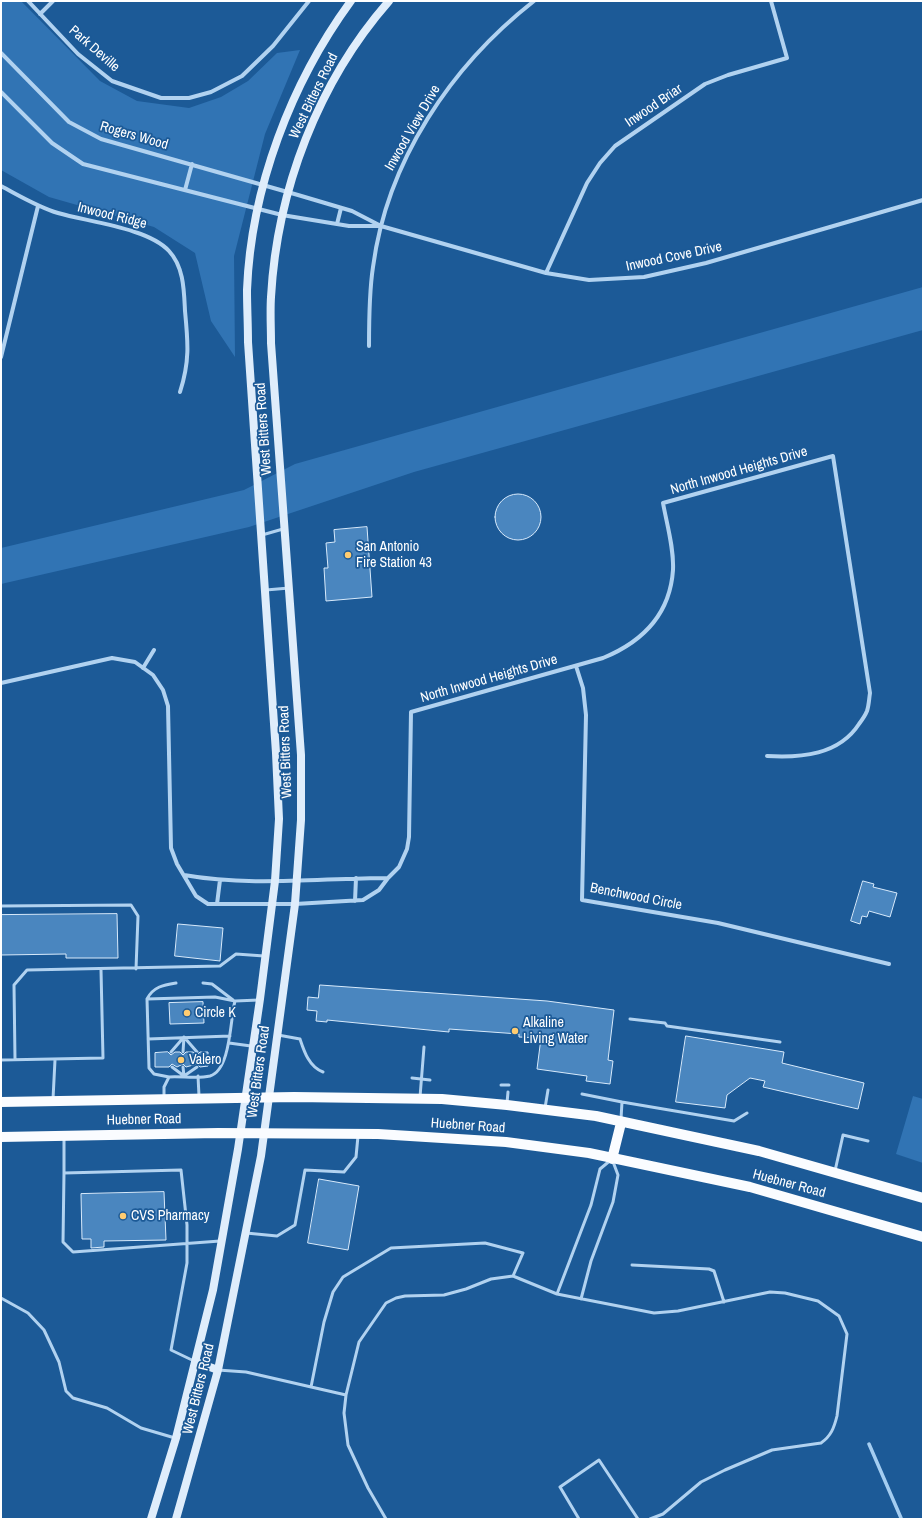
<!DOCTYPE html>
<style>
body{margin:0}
#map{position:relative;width:924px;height:1520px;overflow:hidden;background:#1c5a97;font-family:"Archivo Narrow",sans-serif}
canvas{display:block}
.frame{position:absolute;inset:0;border:2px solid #fff;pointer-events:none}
</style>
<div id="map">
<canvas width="924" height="1520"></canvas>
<div class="frame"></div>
</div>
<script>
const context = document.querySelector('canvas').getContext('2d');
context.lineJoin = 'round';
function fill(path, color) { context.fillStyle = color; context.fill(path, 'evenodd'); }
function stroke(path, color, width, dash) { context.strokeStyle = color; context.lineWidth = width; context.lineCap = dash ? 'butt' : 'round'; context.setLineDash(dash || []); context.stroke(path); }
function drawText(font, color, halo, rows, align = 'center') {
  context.font = font + ' "Archivo Narrow",sans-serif'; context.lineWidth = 3.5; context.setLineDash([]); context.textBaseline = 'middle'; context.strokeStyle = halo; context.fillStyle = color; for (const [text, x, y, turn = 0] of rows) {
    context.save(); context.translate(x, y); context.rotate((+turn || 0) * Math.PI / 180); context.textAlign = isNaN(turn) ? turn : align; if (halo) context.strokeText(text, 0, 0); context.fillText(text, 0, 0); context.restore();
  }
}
fill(new Path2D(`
 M 1,1 L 21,1 L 100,81 L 137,101 L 189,108 L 221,97 L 248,81 L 277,53 L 300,50 L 265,134 L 234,256 L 235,357 L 211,321 L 195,253 L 154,227 L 49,197 L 1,170 Z
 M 923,287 L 923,330 L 414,472 L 249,527 L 1,584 L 1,548 L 244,490 L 295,464 Z
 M 913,1096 L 923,1099 L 923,1163 L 896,1154 Z`), '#3174b4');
stroke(new Path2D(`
 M 869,1444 L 901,1518`), '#a4cdf1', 3.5);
const building = new Path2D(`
 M495 517a23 23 0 1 1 46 0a23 23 0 1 1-46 0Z
 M 367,527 L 372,597 L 326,601 L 324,568 L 328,568 L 326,543 L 335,542 L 334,530 Z
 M 863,881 L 874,884 L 873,887 L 897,893 L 890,917 L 869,911 L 867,917 L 862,916 L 860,924 L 851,921 Z
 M 117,914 L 118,958 L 66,958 L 66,954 L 1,955 L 1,915 Z
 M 178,924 L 223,928 L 220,961 L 175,956 Z
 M 320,985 L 547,1001 L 614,1010 L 608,1060 L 613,1061 L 610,1084 L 586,1081 L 587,1076 L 537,1069 L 541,1038 L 519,1037 L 519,1034 L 449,1029 L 449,1032 L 327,1020 L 327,1022 L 316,1021 L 317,1011 L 307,1010 L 308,997 L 318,998 Z
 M 203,1002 L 204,1023 L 170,1024 L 169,1003 Z
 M 686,1036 L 784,1052 L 782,1063 L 864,1083 L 858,1109 L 763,1087 L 765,1081 L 750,1078 L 727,1095 L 725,1108 L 676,1102 Z
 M 168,1052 L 171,1055 L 175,1052 L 180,1052 L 183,1055 L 186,1052 L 193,1052 L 197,1055 L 200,1052 L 208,1052 L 208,1066 L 200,1067 L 197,1064 L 186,1067 L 183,1064 L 177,1067 L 172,1064 L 169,1067 L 155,1067 L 155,1053 Z
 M 319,1179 L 359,1186 L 348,1250 L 308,1243 Z
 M 164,1192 L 166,1240 L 104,1241 L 104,1247 L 91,1248 L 91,1239 L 82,1239 L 81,1194 Z`);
fill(building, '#4a86bf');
stroke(building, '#d8eafb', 1);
stroke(new Path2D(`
 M 262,535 L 283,529
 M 266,590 L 289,588
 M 1,906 L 131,905 L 138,916 L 136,969
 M 203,983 L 212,984 L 233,1000
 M 147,999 L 215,997 L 235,1001
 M 630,1019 L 665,1023 L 667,1026 L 780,1042
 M 278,1035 L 300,1039 C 304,1051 309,1067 323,1072
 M 184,1037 L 197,1052
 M 148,1039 L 230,1036
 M 229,1043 L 251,1046
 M 171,1052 L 184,1037
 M 183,1052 L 184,1037
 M 15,1059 L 14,985 L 27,970 L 220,966 L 236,954 L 264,956
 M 1,1060 L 103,1058 L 101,970
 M 172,1067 L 184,1076
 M 183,1067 L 184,1076
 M 184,1076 L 197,1067
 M 198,1076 L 199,1096
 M 169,1077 L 154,1074 L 149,1068 L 147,999 C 153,987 163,985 176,983
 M 412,1078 L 430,1080
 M 501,1085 L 509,1085
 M 582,1094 L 622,1102
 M 164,1097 L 164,1087 L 169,1077 C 181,1076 198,1079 210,1076 C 231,1070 230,1019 235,1001 L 259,1000
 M 420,1097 L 424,1047
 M 53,1099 L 55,1060
 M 507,1103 L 508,1092
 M 545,1108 L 548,1090
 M 621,1119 L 622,1102 L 734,1121 L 747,1113
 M 64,1137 L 64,1173 L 181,1170 L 187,1225 L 187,1263 L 171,1350 L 194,1361
 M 835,1171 L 843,1135 L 868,1141
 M 64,1173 L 63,1242 L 73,1252 L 220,1241
 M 246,1233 L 277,1236 L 295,1225 L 305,1170 L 344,1172 L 356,1157 L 358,1136
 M 632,1265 L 709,1269 L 714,1271 L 724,1302
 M 557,1294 L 591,1205 L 600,1169 L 612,1159 L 618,1175 L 613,1202 L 591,1261 L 581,1299
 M 1,1298 L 28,1313 L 44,1330 L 59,1362 L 66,1391 L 73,1398 L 107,1408 L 141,1428 L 175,1438
 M 218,1370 L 246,1372 L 346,1395
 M 311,1387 L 324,1322 L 333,1292 L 343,1277 L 391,1248 L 485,1243 L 523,1253 L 513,1276
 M 386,1519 L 368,1488 L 348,1445 L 344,1413 L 346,1395 L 359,1342 L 386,1303 L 396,1298 L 405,1296 L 444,1295 L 466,1289 L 491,1279 L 513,1276 L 557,1294 L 654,1313 L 678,1311 L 770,1292 L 785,1293 L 818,1301 L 839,1316 L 847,1334 L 837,1416 C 834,1428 831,1436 821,1443 L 772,1450 L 725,1470 L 701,1482 L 663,1514 L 650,1519
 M 579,1519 L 560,1487 L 599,1460 L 638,1519`), '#b1d2f0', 3);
stroke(new Path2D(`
 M 28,1 L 78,54 L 112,81 L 161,98 L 189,98 L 211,92 L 242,76 L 273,46 L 309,1
 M 40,14 L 53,1
 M 1,53 L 69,122 L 101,139 L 298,195 L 352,211 L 381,226 L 546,273 L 589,280 L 644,277 L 706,263 L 923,200
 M 1,92 L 52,143 L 83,164 L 282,215 L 349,226 L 378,226
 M 1,186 C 20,196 38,207 58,213 C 89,222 148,228 169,251 C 184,267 184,291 185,311 C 188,342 190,361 180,392
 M 185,190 L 192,164
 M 337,224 L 341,208
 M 546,273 L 587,183 L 600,163 L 615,146 L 705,84 L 728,75 L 787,58 L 771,1
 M 369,346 C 369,320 369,293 373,267 C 387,161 451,66 534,1
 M 1,357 L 38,206
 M 576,666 L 583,688 L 586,715 L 582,900 L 718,923 L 889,964
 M 143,668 L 154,650
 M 1,683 L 112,658 L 135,662 L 153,675 L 163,690 L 168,706 L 171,848 L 177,864 L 196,896 L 208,904 L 295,904 L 363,900 L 379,890 L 388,878 L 399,867 L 407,849 L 409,837 L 411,712 L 603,658 C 642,642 670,614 673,570 C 674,548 667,525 663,503 L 833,456 L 870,693 C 869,699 869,705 867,711 C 865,716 862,720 859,724 C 839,755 801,758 767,756
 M 184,875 C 251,887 321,878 388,878
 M 355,901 L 356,878
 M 217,904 L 220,880`), '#b1d2f0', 4);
stroke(new Path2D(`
 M 196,1362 L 218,1370
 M 151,1519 L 176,1438 L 213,1290 L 238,1149 L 260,999 L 275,881 L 279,819 L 276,753 L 248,342 C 248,325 247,307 247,290 C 251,188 291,83 351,1
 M 176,1519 L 218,1370 L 261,1156 L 295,904 L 301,820 L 301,755 L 271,343 C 271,327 270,312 271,297 C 277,190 318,82 389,1`), '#dfedfb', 8);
stroke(new Path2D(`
 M 1,1102 L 294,1097 L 442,1099 L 507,1105 L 596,1116 L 759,1151 L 923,1198
 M 1,1137 L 218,1133 L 378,1134 L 506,1142 L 589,1153 L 750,1187 L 923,1237
 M 612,1159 L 621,1123`), '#fafcff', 10);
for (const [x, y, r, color] of [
 [348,555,4,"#ffcc70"],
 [187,1013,4,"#ffcc70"],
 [515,1031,4,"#ffcc70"],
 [181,1060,4,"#ffcc70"],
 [123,1216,4,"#ffcc70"]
]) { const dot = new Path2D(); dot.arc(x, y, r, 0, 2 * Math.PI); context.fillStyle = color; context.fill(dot); stroke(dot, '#1c5a97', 1.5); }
drawText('14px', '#fff', '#1c5a97', [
 ["Park Deville",94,49,41],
 ["West Bitters Road",314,96,-64],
 ["Inwood Briar",654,106,-34],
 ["Inwood View Drive",413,128,-60],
 ["Rogers Wood",134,136,16],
 ["Inwood Ridge",112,216,14],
 ["Inwood Cove Drive",674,257,-12],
 ["West Bitters Road",264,429,-94],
 ["North Inwood Heights Drive",739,471,-16],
 ["North Inwood Heights Drive",489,679,-16],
 ["West Bitters Road",286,752,-92],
 ["Benchwood Circle",636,897,11],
 ["West Bitters Road",259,1072,-82],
 ["Huebner Road",144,1120,-1],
 ["Huebner Road",468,1126,4],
 ["Huebner Road",789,1184,15],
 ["West Bitters Road",199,1389,-76]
]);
drawText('14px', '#fff', '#1c5a97', [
 ["San Antonio",356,547],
 ["Fire Station 43",356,563],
 ["Circle K",195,1013],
 ["Alkaline",523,1023],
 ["Living Water",523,1039],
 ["Valero",189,1060],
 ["CVS Pharmacy",131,1216]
], 'left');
</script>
